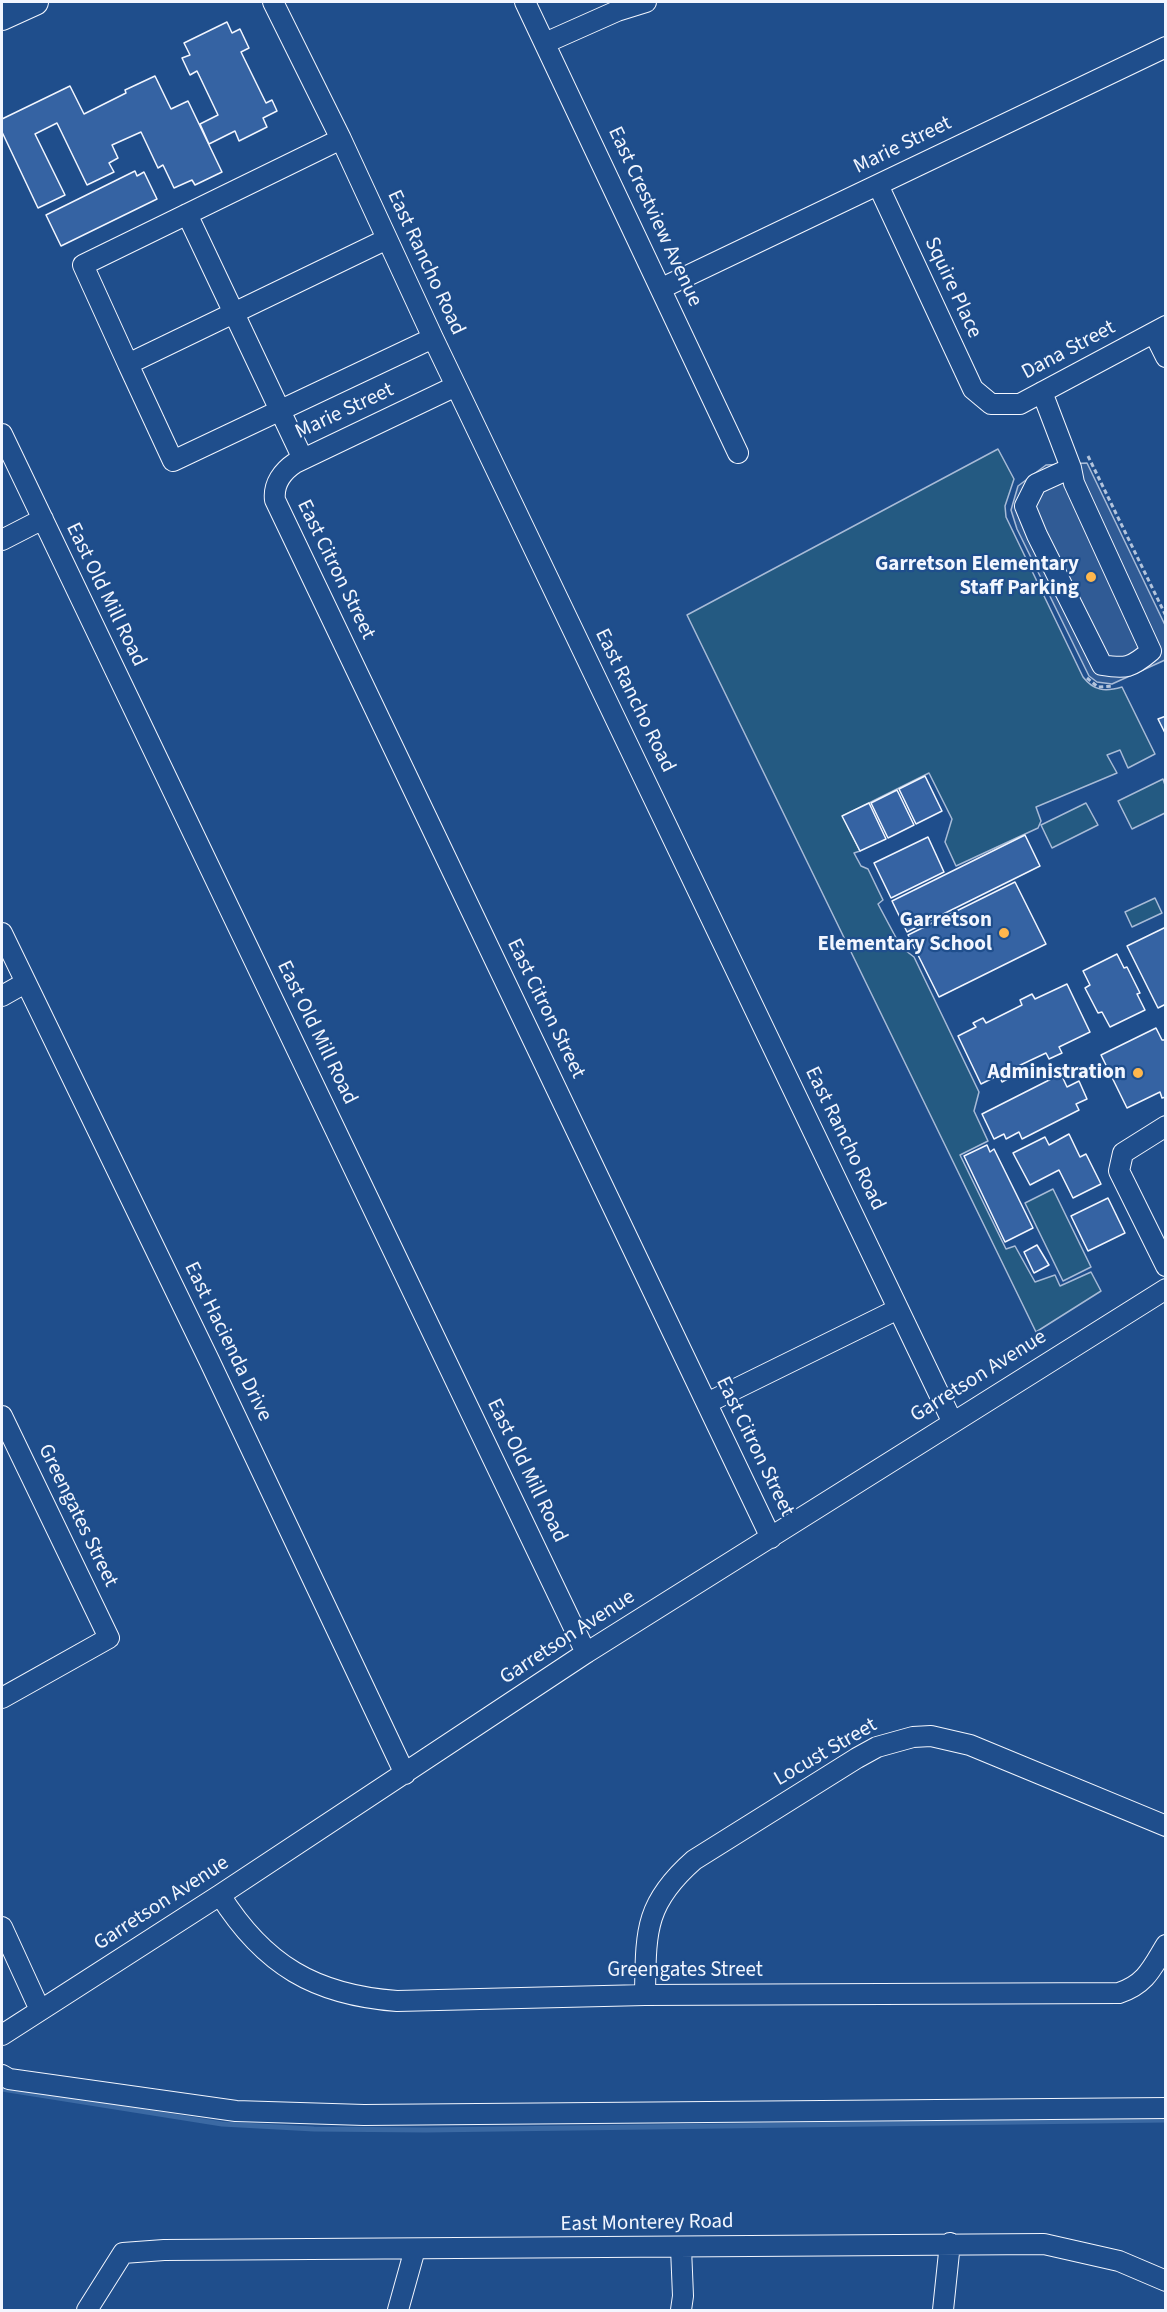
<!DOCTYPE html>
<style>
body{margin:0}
#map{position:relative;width:1167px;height:2312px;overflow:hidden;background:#1f4e8c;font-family:"Source Sans 3",sans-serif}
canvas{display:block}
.frame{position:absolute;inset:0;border:3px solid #f2f6ff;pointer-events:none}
</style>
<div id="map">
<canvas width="1167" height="2312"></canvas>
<div class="frame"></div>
</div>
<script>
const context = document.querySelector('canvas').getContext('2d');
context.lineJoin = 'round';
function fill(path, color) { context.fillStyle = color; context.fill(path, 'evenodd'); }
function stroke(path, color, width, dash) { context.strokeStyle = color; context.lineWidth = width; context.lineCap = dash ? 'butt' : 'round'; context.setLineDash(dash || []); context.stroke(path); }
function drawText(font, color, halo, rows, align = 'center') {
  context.font = font + ' "Source Sans 3",sans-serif'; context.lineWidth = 4.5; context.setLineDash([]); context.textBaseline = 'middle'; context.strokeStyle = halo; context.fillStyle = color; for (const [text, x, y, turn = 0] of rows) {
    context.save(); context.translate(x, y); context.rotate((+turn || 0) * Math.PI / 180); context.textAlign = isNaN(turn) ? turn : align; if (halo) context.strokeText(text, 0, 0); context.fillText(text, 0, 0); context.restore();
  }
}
const green = new Path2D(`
 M 998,449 L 1014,479 L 1005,506 L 1006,517 L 1083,677 C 1094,691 1105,692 1122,687 L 1155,754 L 1128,768 L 1120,750 L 1107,755 L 1117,773 L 1036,807 L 1041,821 L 1038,828 L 956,866 L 945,842 L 952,819 L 929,773 L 843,816 L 860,851 L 854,853 L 861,866 L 868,869 L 883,900 L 878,904 L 901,947 L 914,957 L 979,1092 L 974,1111 L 988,1141 L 960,1155 L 1006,1249 L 1015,1246 L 1035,1282 L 1055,1275 L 1060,1286 L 1091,1272 L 1101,1291 L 1036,1332 L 687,615 Z
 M 1163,779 L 1165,785 L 1165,813 L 1132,829 L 1118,801 Z
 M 1086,803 L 1098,825 L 1052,848 L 1041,825 Z
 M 1155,898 L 1162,913 L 1132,927 L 1125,912 Z
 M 1053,1189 L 1091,1267 L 1063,1281 L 1025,1203 Z`);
fill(green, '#245a82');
stroke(green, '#a8bbd7', 1.5);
const parking = new Path2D(`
 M 1087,463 L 1165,625 L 1165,660 L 1112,684 L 1097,682 L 1089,676 L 1017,529 L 1011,510 L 1018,486 L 1046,465 Z`);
fill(parking, '#305b95');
stroke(parking, '#a8bbd7', 1.5);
stroke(new Path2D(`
 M 2,2089 L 222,2124 L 314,2129 L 426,2130 L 1166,2120`), '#3b69a3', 5);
const building = new Path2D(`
 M 227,22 L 232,33 L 240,29 L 249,48 L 241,52 L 266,103 L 272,100 L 277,111 L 263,118 L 267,127 L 239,141 L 235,131 L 209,144 L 200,124 L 218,115 L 197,71 L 190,75 L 182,58 L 190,55 L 184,43 Z
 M 155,76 L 171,109 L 188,101 L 222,172 L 195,185 L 192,180 L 174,188 L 163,165 L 158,168 L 141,132 L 112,145 L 118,158 L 109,163 L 114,172 L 87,185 L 57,123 L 35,134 L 65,195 L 38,208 L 2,132 L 2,119 L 70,86 L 84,114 L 126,93 L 125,90 Z
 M 135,171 L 137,176 L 144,172 L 157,199 L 61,246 L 46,215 Z
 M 1166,716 L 1166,735 L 1158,719 Z
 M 925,776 L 942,811 L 916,824 L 899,789 Z
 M 897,790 L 914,825 L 888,838 L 871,803 Z
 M 869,803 L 886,839 L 860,851 L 842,816 Z
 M 1025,835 L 1040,866 L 907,932 L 892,901 Z
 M 928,837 L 944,872 L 891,898 L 874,863 Z
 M 1015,882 L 1046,944 L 939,997 L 908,935 Z
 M 1166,927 L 1166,1004 L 1158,1008 L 1127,946 Z
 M 1117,954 L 1124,968 L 1127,967 L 1140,993 L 1137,994 L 1145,1010 L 1110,1027 L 1102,1012 L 1098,1013 L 1085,988 L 1090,985 L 1083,971 Z
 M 1067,984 L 1090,1032 L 1059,1047 L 1062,1053 L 1049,1059 L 1046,1053 L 1012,1069 L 1015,1075 L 1002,1082 L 999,1075 L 981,1084 L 958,1036 L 976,1027 L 973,1023 L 983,1018 L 986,1023 L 1022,1005 L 1020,1000 L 1032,994 L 1035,999 Z
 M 1156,1028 L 1162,1040 L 1166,1040 L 1166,1097 L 1162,1098 L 1160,1092 L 1127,1108 L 1101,1055 Z
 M 1061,1074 L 1067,1087 L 1079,1081 L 1087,1099 L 1076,1104 L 1079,1110 L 1022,1139 L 1019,1132 L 1006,1139 L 1004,1134 L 994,1139 L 982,1114 Z
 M 1069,1134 L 1080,1157 L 1086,1154 L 1101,1184 L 1073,1198 L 1059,1170 L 1030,1185 L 1013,1153 L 1045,1137 L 1049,1145 Z
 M 987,1145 L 990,1152 L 994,1149 L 1033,1228 L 1005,1242 L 964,1156 Z
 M 1108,1198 L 1125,1233 L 1088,1251 L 1071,1216 Z
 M 1037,1245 L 1049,1265 L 1034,1273 L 1024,1252 Z`);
fill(building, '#3563a3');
stroke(building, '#f2f6ff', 1.5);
const minor = new Path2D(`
 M 273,2 L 341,139 L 433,338 L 952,1421
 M 525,2 L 738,453
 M 545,43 L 617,11 L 646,2
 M 878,185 L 973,389 L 991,404 L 1020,404 L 1166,326
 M 187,214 L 303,459
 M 387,239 L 128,364 L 173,461 L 433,338
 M 662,288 L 1166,47
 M 1154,333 L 1166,357
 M 128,364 L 83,265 L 341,139
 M 456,386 L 295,463 C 283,471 273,484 275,500 L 771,1538
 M 1042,392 L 1071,468 L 1074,483 L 1151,651 C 1131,668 1126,669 1102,665 L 1037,535 L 1025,506 L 1036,484 L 1071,468
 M 2,434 L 586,1653
 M 2,540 L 43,519
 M 2,933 L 209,1360 L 405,1774
 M 2,996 L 25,983
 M 1166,1126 L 1123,1153 L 1119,1171 L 1166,1266
 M 707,1403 L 898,1309
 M 2,1416 L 109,1638 L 2,1698
 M 220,1895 C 264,1965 315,1995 397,2001 L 645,1995 L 1119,1993 C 1146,1984 1152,1968 1166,1945
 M 2,1927 L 40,2010
 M 645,1995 C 646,1932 644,1904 694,1860 L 857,1758 L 877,1747 L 913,1737 L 931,1736 L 970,1745 L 1166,1826
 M 2,2035 L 220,1895 L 586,1653 L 1166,1289
 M 2,2075 L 9,2079 L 236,2111 L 364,2115 L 1166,2108
 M 87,2310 L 123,2253 L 164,2250 L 1044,2244 L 1119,2261 L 1166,2281
 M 398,2310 L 415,2249
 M 681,2310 L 683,2296 L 681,2248
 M 943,2310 L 950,2243`);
const major = new Path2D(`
 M 2,17 L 35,2`);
stroke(minor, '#f2f6ff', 22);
stroke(major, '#f2f6ff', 28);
stroke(new Path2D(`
 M 1088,456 L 1166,616
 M 1087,678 L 1098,687 L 1113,686`), '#b3c4dc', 3, [4.5, 3]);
stroke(minor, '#1f4e8c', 20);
stroke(major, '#1f4e8c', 26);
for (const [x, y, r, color] of [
 [1091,577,6,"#ffb74d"],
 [1004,933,6,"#ffb74d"],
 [1138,1073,6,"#ffb74d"]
]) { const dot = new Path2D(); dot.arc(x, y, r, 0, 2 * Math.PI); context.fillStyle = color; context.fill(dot); stroke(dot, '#1f4e8c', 2); }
drawText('21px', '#f2f6ff', '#1f4e8c', [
 ["Marie Street",903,146,-26],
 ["East Crestview Avenue",654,217,65],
 ["East Rancho Road",425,263,65],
 ["Squire Place",952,288,65],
 ["Dana Street",1069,351,-28],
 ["Marie Street",345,412,-25],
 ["East Citron Street",335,570,64],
 ["East Old Mill Road",105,595,64],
 ["East Rancho Road",634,701,64],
 ["East Citron Street",545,1009,64],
 ["East Old Mill Road",316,1033,64],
 ["East Rancho Road",844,1139,64],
 ["East Hacienda Drive",227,1342,64],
 ["Garretson Avenue",979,1377,-32],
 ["East Citron Street",754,1447,64],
 ["East Old Mill Road",526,1471,64],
 ["Greengates Street",77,1516,64],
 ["Garretson Avenue",568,1638,-33],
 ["Locust Street",826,1753,-30],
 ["Garretson Avenue",162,1904,-33],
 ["Greengates Street",685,1971],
 ["East Monterey Road",647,2224,-1]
]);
drawText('bold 21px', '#f2f6ff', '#1f4e8c', [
 ["Garretson Elementary",1079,565],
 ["Staff Parking",1079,589],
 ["Garretson",992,921],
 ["Elementary School",992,945],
 ["Administration",1126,1073]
], 'right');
</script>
